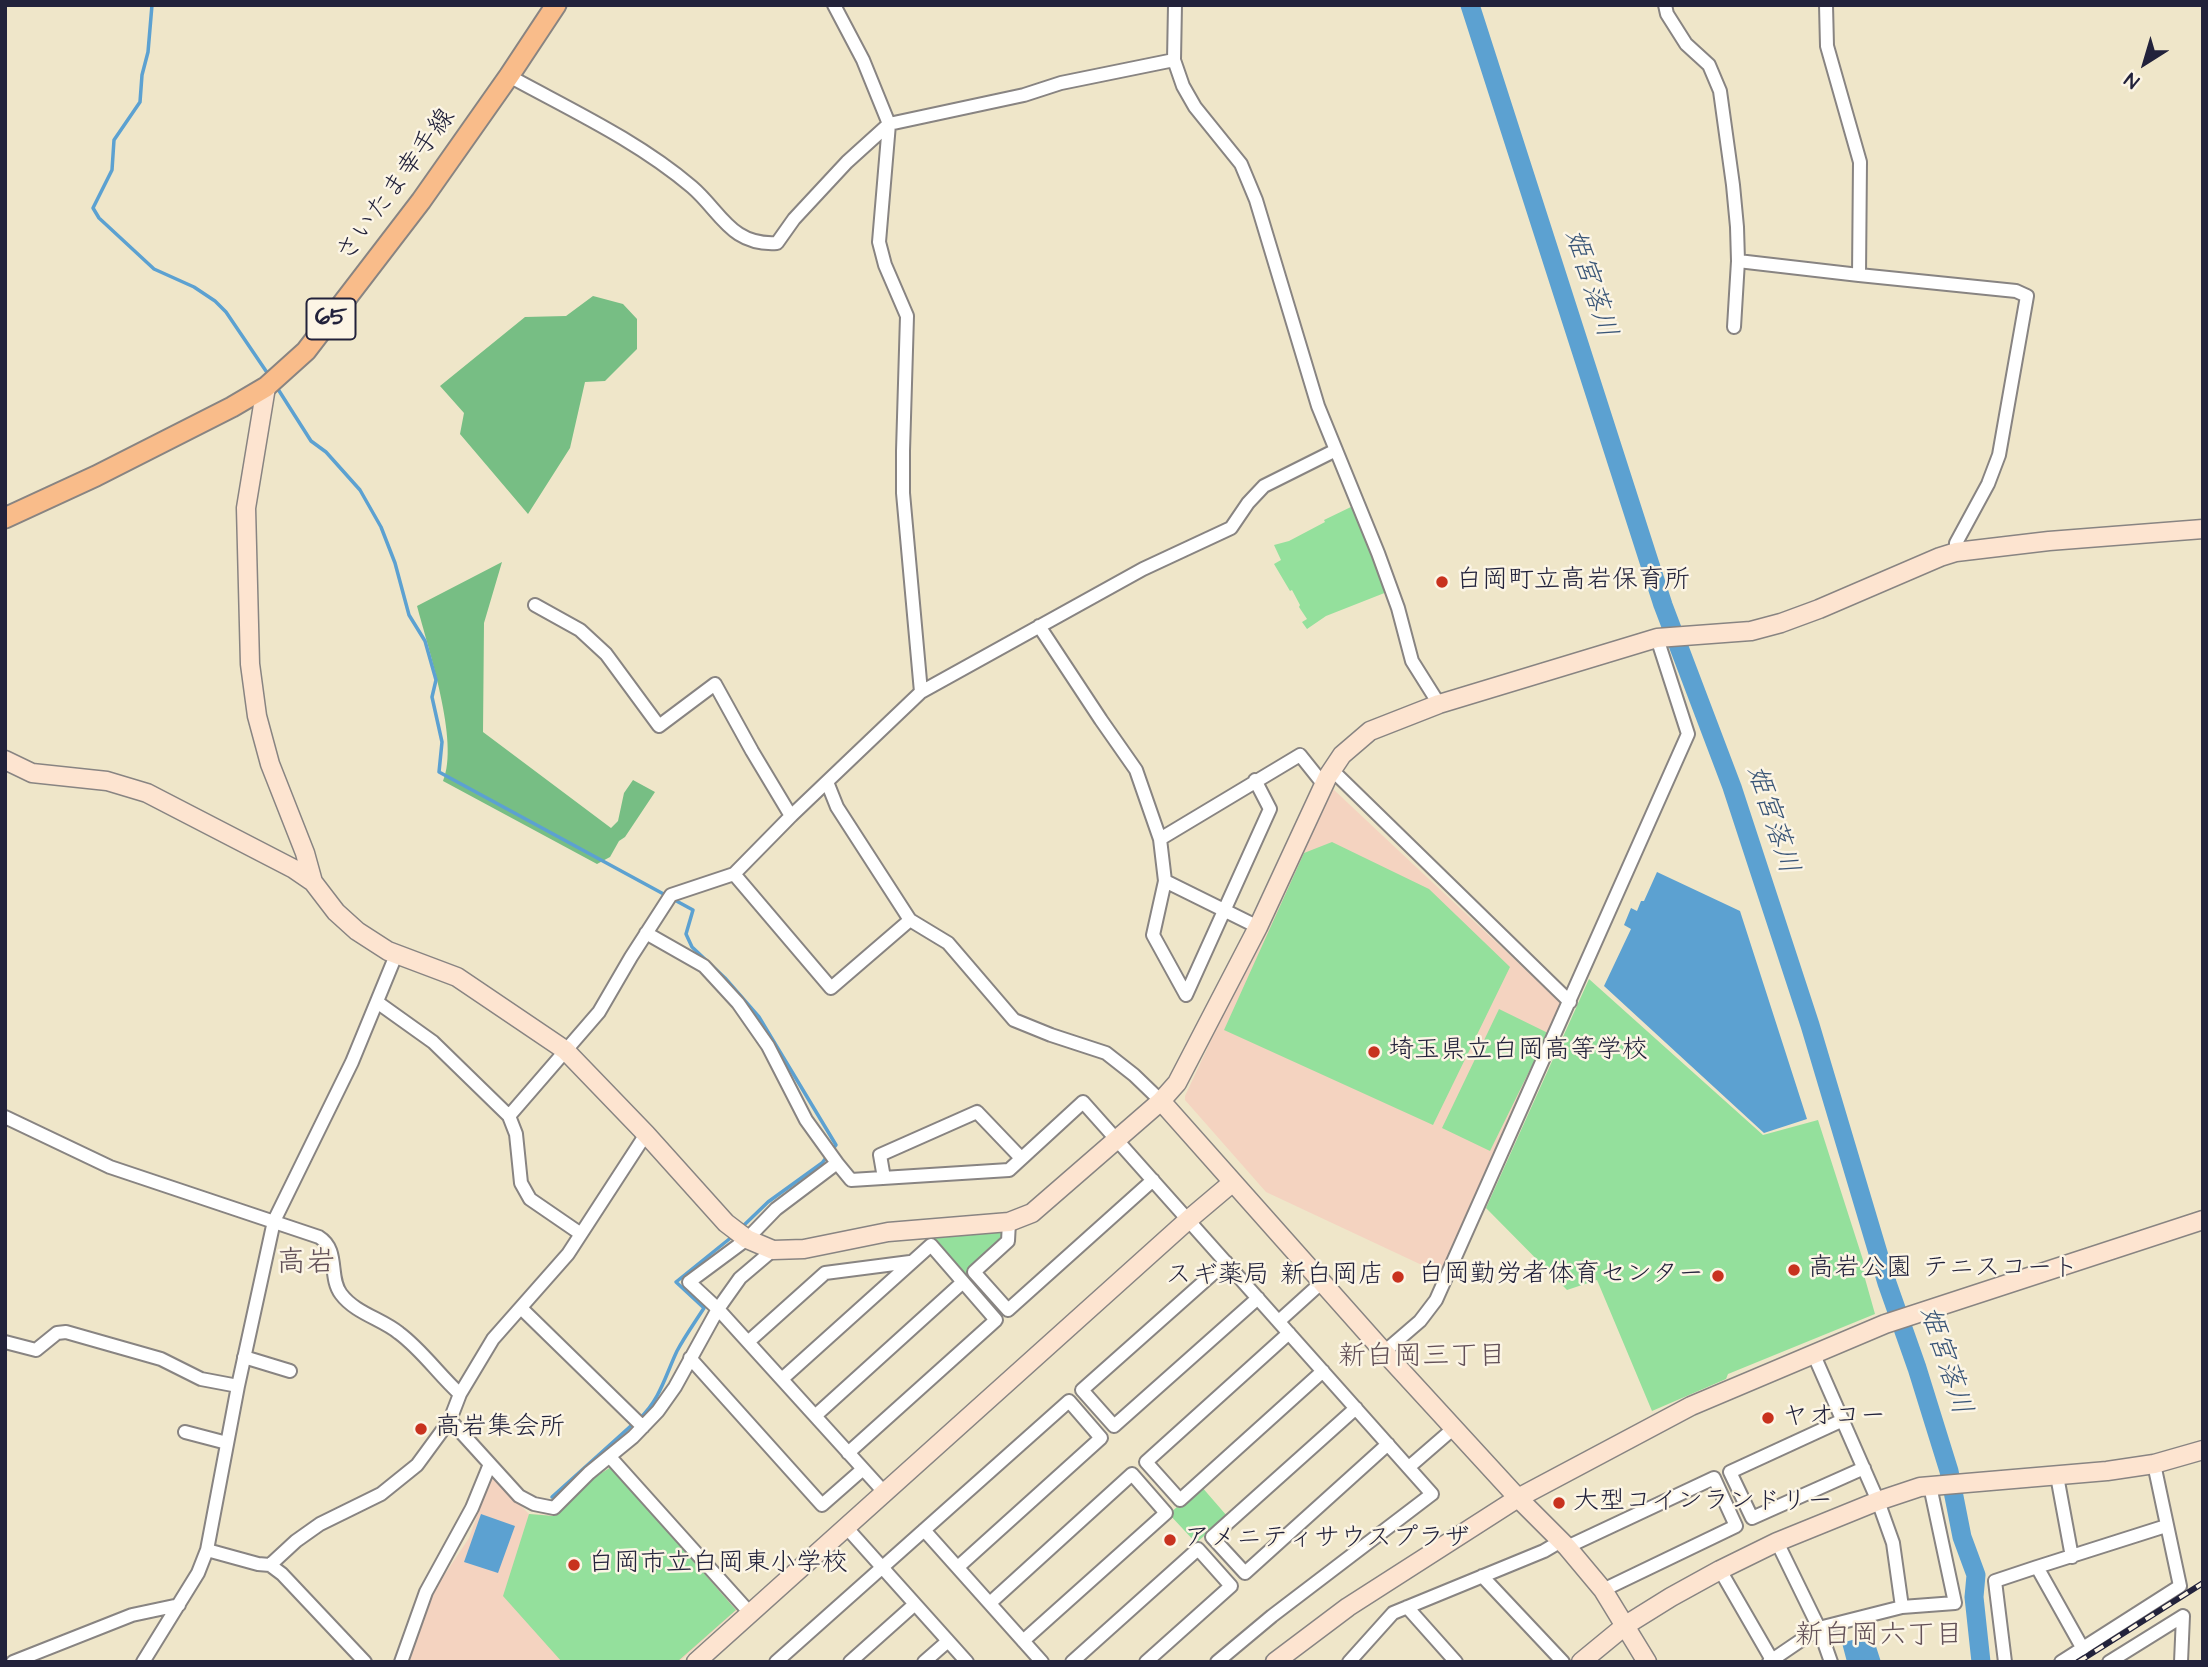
<!DOCTYPE html>
<meta charset="utf-8">
<style>
body{margin:0}
#map{position:relative;width:2208px;height:1667px;overflow:hidden;background:#efe6c9;font-family:"Architects Daughter",sans-serif}
canvas{display:block}
.frame{position:absolute;inset:0;border:7px solid #22223b;pointer-events:none}
.north{position:absolute;left:2110px;top:28px;width:70px;height:70px;-webkit-text-stroke:5px #fcf5e5;paint-order:stroke;rotate:217deg;font-size:19px;font-weight:700;line-height:28px;text-align:center;color:#22223b}
.north::after{content:'';display:block;margin:auto;width:24px;height:32px;background:#22223b;clip-path:polygon(50% 0,100% 100%,50% 72%,0 100%)}
</style>
<div id="map">
<canvas width="2208" height="1667"></canvas>
<div class="frame"></div>
<div class="north">N</div>
</div>
<script>
const context = document.querySelector('canvas').getContext('2d');
context.lineJoin = 'round';
function fill(path, color) { context.fillStyle = color; context.fill(path, 'evenodd'); }
function stroke(path, color, width, dash) { context.strokeStyle = color; context.lineWidth = width; context.lineCap = dash ? 'butt' : 'round'; context.setLineDash(dash || []); context.stroke(path); }
function drawText(font, color, halo, rows, align = 'center') {
  context.font = font + ' "Architects Daughter","Klee One",sans-serif'; context.lineWidth = 5; context.setLineDash([]); context.textBaseline = 'middle'; context.strokeStyle = halo; context.fillStyle = color; for (const [text, x, y, turn = 0] of rows) {
    context.save(); context.translate(x, y); context.rotate((+turn || 0) * Math.PI / 180); context.textAlign = isNaN(turn) ? turn : align; if (halo) context.strokeText(text, 0, 0); context.fillText(text, 0, 0); context.restore();
  }
}
fill(new Path2D(`
 M 1333,789 L 1561,1003 L 1562,1008 L 1441,1274 L 1266,1192 L 1185,1100 L 1185,1096 L 1328,790 Z
 M 612,1466 L 737,1610 L 679,1662 L 409,1662 L 433,1592 L 469,1538 L 490,1480 L 495,1479 L 529,1514 L 554,1515 L 592,1479 Z`), '#f4d3c0');
fill(new Path2D(`
 M 1355,505 L 1387,592 L 1326,616 L 1307,629 L 1302,622 L 1307,619 L 1299,607 L 1300,605 L 1292,590 L 1290,591 L 1274,564 L 1281,560 L 1274,545 L 1289,541 L 1325,522 L 1324,520 Z
 M 1332,842 L 1429,889 L 1510,967 L 1433,1125 L 1224,1030 L 1304,853 Z
 M 1589,979 L 1763,1135 L 1818,1120 L 1863,1260 L 1864,1275 L 1875,1314 L 1728,1374 L 1726,1379 L 1652,1411 L 1597,1280 L 1567,1290 L 1486,1208 Z
 M 1499,1009 L 1548,1033 L 1490,1151 L 1442,1128 Z
 M 1001,1230 L 1001,1242 L 965,1276 L 926,1235 Z
 M 611,1467 L 736,1610 L 677,1662 L 562,1662 L 503,1596 L 529,1514 L 554,1516 L 592,1479 Z
 M 1201,1486 L 1227,1516 L 1196,1543 L 1169,1514 Z`), '#94e09c');
fill(new Path2D(`
 M 593,296 L 623,304 L 637,319 L 637,349 L 605,381 L 585,382 L 570,448 L 528,514 L 460,434 L 464,413 L 440,386 L 525,317 L 566,316 Z
 M 502,562 L 484,623 L 483,732 L 611,828 L 618,821 L 624,793 L 633,780 L 655,792 L 625,837 L 619,841 L 610,857 L 597,864 L 443,781 C 460,742 428,648 417,606 Z`), '#77be84');
fill(new Path2D(`
 M 1657,872 L 1740,911 L 1807,1119 L 1764,1133 L 1604,986 L 1631,929 L 1624,925 L 1631,908 L 1637,911 L 1641,901 L 1644,901 Z
 M 481,1514 L 515,1526 L 498,1573 L 464,1562 Z
 M 1872,1634 L 1881,1662 L 1847,1662 L 1842,1643 Z`), '#5ca1d1');
stroke(new Path2D(`
 M 152,5 L 148,52 L 142,75 L 140,102 L 114,140 L 112,170 L 93,208 L 99,218 L 154,269 L 194,287 L 215,301 L 226,312 L 268,374
 M 276,386 L 311,441 L 326,452 L 360,490 L 381,527 L 395,563 L 409,615 L 425,641 L 436,680 L 432,697 L 442,742 L 439,772 L 693,910 L 686,934 L 692,947 L 725,978 L 759,1017 L 836,1145 L 822,1163 L 768,1202 L 741,1228
 M 639,1419 C 660,1400 666,1374 677,1351 C 685,1336 695,1322 704,1308 L 676,1282 L 733,1236
 M 552,1497 L 633,1424
 M 1967,1598 L 1974,1597`), '#5ca1d1', 3.5);
stroke(new Path2D(`
 M 1470,5 L 1663,605 L 1732,787 L 1810,1025 L 1887,1283 L 1917,1368 L 1949,1471 L 1962,1537 L 1976,1575 L 1974,1597 L 1981,1662`), '#5ca1d1', 19);
const street = new Path2D(`
 M 834,5 L 863,60 L 889,124 L 879,242 L 885,265 L 907,316 L 903,451 L 903,493 L 921,692
 M 1175,5 L 1174,60 L 1183,86 L 1195,107 L 1241,164 L 1256,200 L 1318,406 L 1378,553 L 1398,608 L 1412,661 L 1439,704
 M 1665,5 L 1667,14 L 1686,44 L 1709,65 L 1720,91 L 1733,185 L 1737,227 L 1738,261 L 1734,327
 M 1826,5 L 1827,46 L 1860,162 L 1859,275 L 2016,291 L 2027,296 L 1999,455 L 1988,484 L 1956,543 L 1956,552
 M 509,76 C 571,110 638,141 692,187 C 721,212 731,246 777,243 L 794,219 L 847,162 L 889,124 L 1024,95 L 1061,83 L 1174,60
 M 1738,261 L 1859,275
 M 535,605 L 580,630 L 606,654 L 659,726 L 715,684 L 752,751 L 791,816
 M 1039,626 L 1101,720 L 1136,770 L 1160,839 L 1165,881 L 1153,935 L 1186,995
 M 1332,770 L 1570,1002
 M 827,782 L 837,807 L 910,920 L 948,943 L 1014,1020 L 1051,1035 L 1106,1053 L 1134,1075 L 1161,1101
 M 1160,839 L 1300,755 L 1324,785
 M 734,874 L 831,988 L 910,920
 M 1165,881 L 1258,927
 M 646,933 L 704,966 L 738,1003 L 768,1046 L 806,1120 L 837,1163
 M 1186,995 L 1270,809 L 1255,780
 M 377,1002 L 433,1042 L 509,1116 L 516,1134 L 521,1183 L 530,1199 L 581,1234
 M 509,1116 L 599,1012 L 631,957 L 671,895 L 734,874 L 791,816 L 921,692 L 1143,569 L 1231,528 L 1248,503 L 1264,486 L 1336,450
 M 5,1117 L 110,1167 L 319,1237 C 340,1250 328,1277 341,1294 C 355,1313 382,1319 399,1333 C 422,1350 439,1375 460,1394
 M 884,1178 L 880,1155 L 977,1112 L 1021,1158
 M 1009,1222 L 1008,1241 L 974,1272 L 1008,1310 L 1153,1180
 M 1226,1262 L 1082,1390 L 1114,1426 L 1258,1298
 M 521,1308 L 643,1427
 M 1279,1321 L 1321,1283
 M 1289,1333 L 1146,1462 L 1180,1500 L 1323,1371
 M 5,1342 L 36,1350 L 57,1333 L 66,1332 L 161,1359 L 201,1379 L 238,1386
 M 748,1342 L 825,1273 L 910,1262
 M 1384,1352 L 1420,1321 L 1436,1300 L 1688,734 L 1657,638
 M 244,1357 L 290,1371
 M 690,1358 L 822,1505 L 863,1469
 M 782,1379 L 931,1245 L 996,1320 L 848,1453
 M 1356,1408 L 1212,1537 L 1245,1573 L 1388,1444
 M 815,1416 L 963,1282
 M 450,1420 L 519,1496 L 534,1504 L 554,1508 L 589,1473 L 633,1437 L 658,1411 L 675,1387 L 718,1309 L 740,1278 L 773,1250
 M 1843,1420 L 1730,1472 L 1752,1518 L 1864,1468
 M 185,1432 L 227,1443
 M 610,1457 L 750,1613
 M 1409,1467 L 1454,1428
 M 2057,1476 L 2072,1557
 M 884,1492 L 718,1309 L 689,1282 L 747,1239 L 776,1209 L 837,1163 L 851,1180 L 1009,1170 L 1083,1102 L 1432,1494 L 1272,1616 L 1217,1662
 M 846,1527 L 967,1662
 M 924,1530 L 1042,1662
 M 1777,1542 L 1819,1628 L 1831,1662
 M 1567,1547 L 1714,1478 L 1736,1526 L 1603,1590
 M 207,1550 L 258,1564 L 270,1565 L 282,1574 L 365,1662
 M 270,1565 L 296,1541 L 320,1524 L 381,1494 L 417,1465 L 450,1420 L 460,1394 L 493,1339 L 568,1254 L 646,1134
 M 1720,1570 L 1772,1660
 M 1482,1576 L 1563,1662
 M 990,1603 L 1132,1474 L 1166,1513 L 1023,1641
 M 1407,1607 L 1456,1662
 M 1902,1607 L 1955,1603 L 1930,1486
 M 2083,1649 L 2037,1567 L 2166,1526
 M 13,1662 L 132,1615 L 179,1605
 M 143,1662 L 198,1573 L 207,1550 L 238,1386 L 274,1221 L 352,1062 L 396,955
 M 401,1662 L 426,1592 L 472,1508 L 490,1464
 M 776,1662 L 1069,1401 L 1101,1438 L 958,1567
 M 850,1662 L 915,1604
 M 924,1662 L 948,1641
 M 1072,1662 L 1198,1549 L 1231,1586 L 1146,1662
 M 1349,1662 L 1393,1613 L 1544,1551 L 1561,1541
 M 1769,1662 L 1819,1628 L 1902,1607 L 1893,1543 L 1878,1501 L 1813,1353
 M 2005,1662 L 1995,1581 L 2037,1567
 M 2061,1662 L 2180,1586 L 2154,1464
 M 2109,1662 L 2183,1616 L 2181,1662`);
const secondary = new Path2D(`
 M 266,387 L 246,508 L 250,664 L 257,716 L 270,764 L 305,853 L 313,882
 M 5,760 L 32,773 L 107,781 L 147,793 L 294,869 L 313,882 L 336,912 L 357,931 L 388,951 L 457,977 L 565,1050 L 646,1134 L 726,1223 L 747,1239 L 773,1250 L 804,1249 L 888,1232 L 1009,1222 L 1032,1213 L 1161,1101 L 1177,1083 L 1258,927 L 1328,776 L 1342,755 L 1370,731 L 1439,704 L 1657,638 L 1751,631 L 1781,623 L 1819,609 L 1940,557 L 1956,552 L 2049,541 L 2203,529
 M 1161,1101 L 1384,1352 L 1518,1498 L 1567,1547 L 1603,1590 L 1647,1662
 M 696,1662 L 1188,1220 L 1233,1182
 M 1275,1662 L 1348,1607 L 1518,1498 L 1691,1406 L 1885,1324 L 2203,1220
 M 1581,1662 L 1626,1625 L 1671,1597 L 1720,1570 L 1777,1542 L 1878,1501 L 1920,1487 L 2107,1471 L 2154,1464 L 2203,1450`);
const primary = new Path2D(`
 M 5,518 L 96,476 L 232,407 L 266,387 L 306,351 L 421,201 L 509,76 L 556,5`);
stroke(street, '#888482', 16);
stroke(secondary, '#888482', 21);
stroke(primary, '#888482', 23);
stroke(street, '#fff', 12);
stroke(secondary, '#fde4d0', 18);
stroke(primary, '#f9bc8a', 19);
const rail = new Path2D(`
 M 2078,1662 L 2203,1583`);
stroke(rail, '#22223b', 6);
stroke(rail, '#fcf5e5', 3.5, [10]);
for (const [x, y, r, color] of [
 [1442,582,7,"#c8321e"],
 [1374,1052,7,"#c8321e"],
 [1794,1270,7,"#c8321e"],
 [1718,1276,7,"#c8321e"],
 [1398,1277,7,"#c8321e"],
 [1768,1418,7,"#c8321e"],
 [421,1429,7,"#c8321e"],
 [1559,1503,7,"#c8321e"],
 [1170,1540,7,"#c8321e"],
 [574,1565,7,"#c8321e"]
]) { const dot = new Path2D(); dot.arc(x, y, r, 0, 2 * Math.PI); context.fillStyle = color; context.fill(dot); stroke(dot, '#fcf5e5', 2.5); }
for (const [x, y, w] of [
 [331,319,49]
]) { const box = new Path2D(); box.roundRect(x - w / 2, y - 20.5, w, 41, 5); context.fillStyle = '#fcf5e5'; context.fill(box); stroke(box, '#22223b', 2); }
drawText('bold 24px', '#22223b', null, [
 ["65",331,319]
]);
drawText('26px', '#22223b', '#fcf5e5', [
 ["さいたま幸手線",397,186,-54]
]);
drawText('26px', '#22223b', '#fcf5e5', [
 ["白岡町立高岩保育所",1456,582],
 ["埼玉県立白岡高等学校",1388,1052],
 ["高岩公園 テニスコート",1808,1270],
 ["白岡勤労者体育センター",1704,1276,"right"],
 ["スギ薬局 新白岡店",1384,1277,"right"],
 ["ヤオコー",1782,1418],
 ["高岩集会所",435,1429],
 ["大型コインランドリー",1573,1503],
 ["アメニティサウスプラザ",1184,1540],
 ["白岡市立白岡東小学校",588,1565]
], 'left');
drawText('italic 28px', '#395577', '#fcf5e5', [
 ["姫宮落川",1589,284,72],
 ["姫宮落川",1771,820,72],
 ["姫宮落川",1944,1361,72]
]);
drawText('28px', '#635158', '#fcf5e5', [
 ["新白岡三丁目",1422,1358],
 ["新白岡六丁目",1879,1637]
]);
drawText('30px', '#635158', '#fcf5e5', [
 ["高岩",306,1265]
]);
</script>
